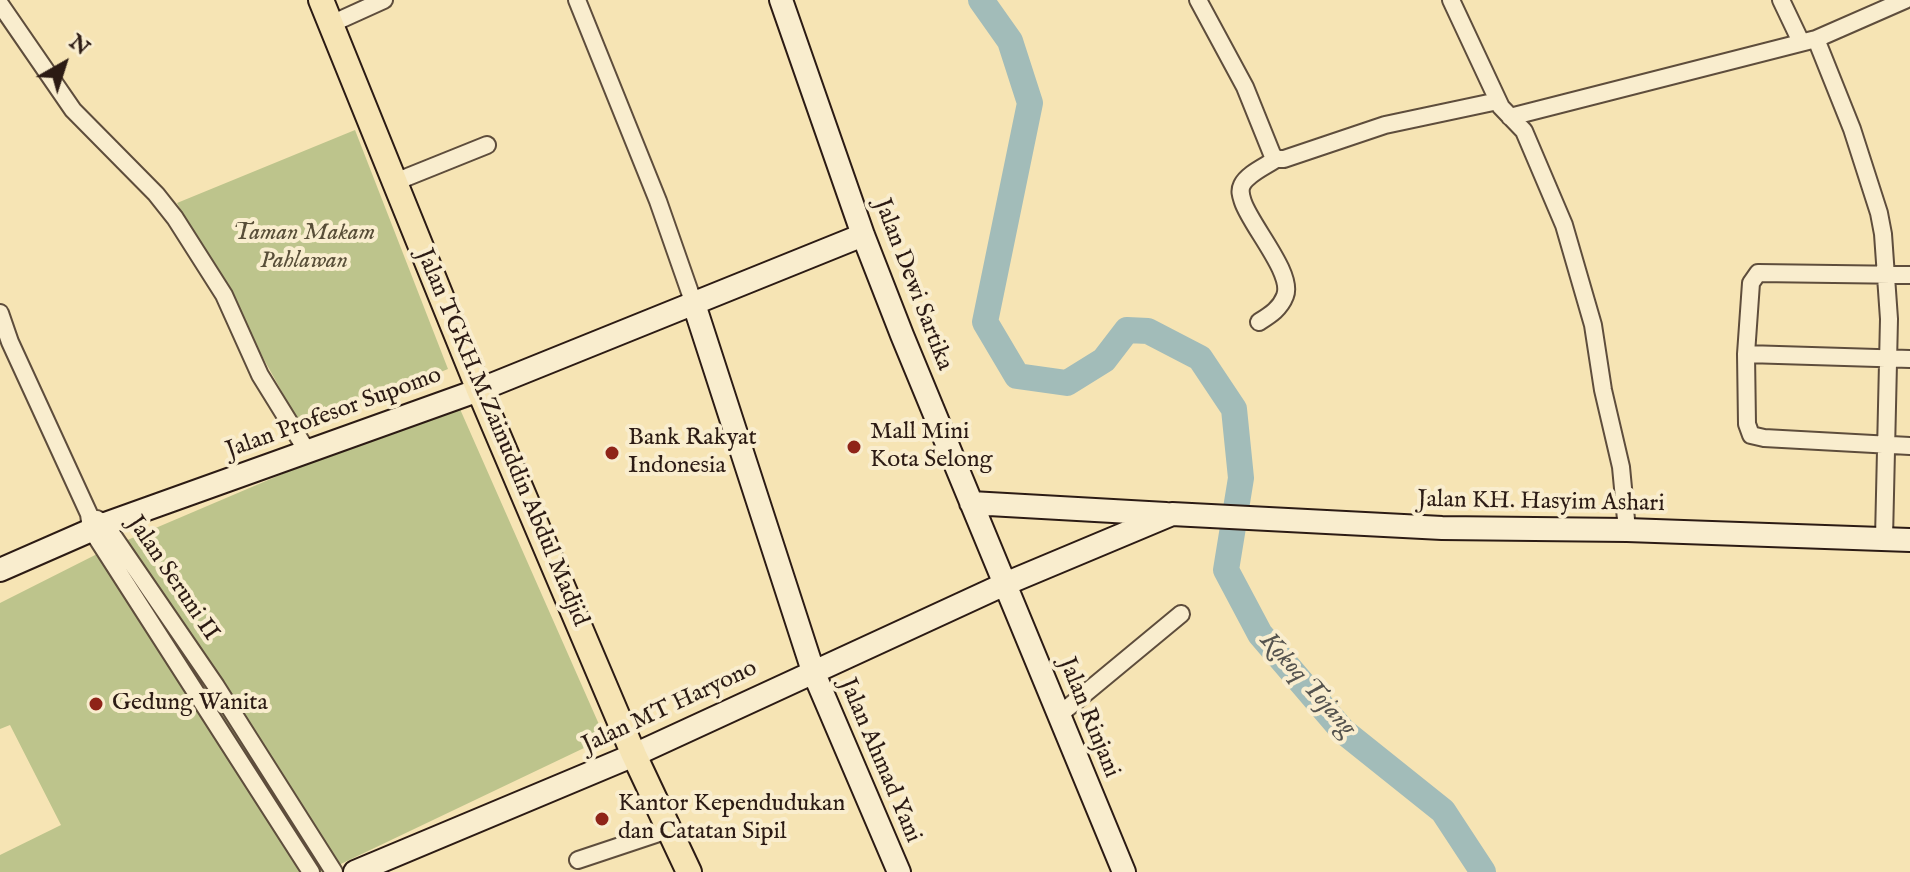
<!DOCTYPE html>
<style>
body{margin:0}
#map{position:relative;width:1910px;height:872px;overflow:hidden;background:#f6e4b4;font-family:"IM FELL English",serif}
canvas{display:block}
.north{position:absolute;left:24px;top:24px;width:80px;height:80px;-webkit-text-stroke:6px #f9edce;paint-order:stroke;rotate:39deg;font-size:22px;font-weight:700;line-height:32px;text-align:center;color:#2c1b14}
.north::after{content:'';display:block;margin:auto;width:28px;height:36px;background:#2c1b14;clip-path:polygon(50% 0,100% 100%,50% 72%,0 100%)}
</style>
<div id="map">
<canvas width="1910" height="872"></canvas>
<div class="north">N</div>
</div>
<script>
const context = document.querySelector('canvas').getContext('2d');
context.lineJoin = 'round';
function fill(path, color) { context.fillStyle = color; context.fill(path, 'evenodd'); }
function stroke(path, color, width, dash) { context.strokeStyle = color; context.lineWidth = width; context.lineCap = dash ? 'butt' : 'round'; context.setLineDash(dash || []); context.stroke(path); }
function drawText(font, color, halo, rows, align = 'center') {
  context.font = font + ' "IM FELL English",serif'; context.lineWidth = 8; context.setLineDash([]); context.textBaseline = 'middle'; context.strokeStyle = halo; context.fillStyle = color; for (const [text, x, y, turn = 0] of rows) {
    context.save(); context.translate(x, y); context.rotate((+turn || 0) * Math.PI / 180); context.textAlign = isNaN(turn) ? turn : align; if (halo) context.strokeText(text, 0, 0); context.fillText(text, 0, 0); context.restore();
  }
}
fill(new Path2D(`
 M 355,130 L 448,369 L 302,428 L 177,203 Z
 M 456,400 L 605,738 L 324,872 L 0,872 L 0,855 L 61,825 L 10,725 L 0,729 L 0,603 L 111,547 Z`), '#bdc48c');
stroke(new Path2D(`
 M 981,0 L 1010,41 L 1030,103 L 985,322 L 1017,376 L 1067,383 L 1104,360 L 1127,330 L 1148,331 L 1200,358 L 1234,409 L 1241,478 L 1226,570 L 1260,634 L 1343,731 L 1443,811 L 1483,872`), '#a2bcb9', 26);
const street = new Path2D(`
 M 577,0 L 658,201 L 693,301
 M 1198,0 L 1245,87 L 1272,154 L 1276,159 L 1284,159 L 1385,125 L 1498,101
 M 1451,0 L 1501,107 L 1524,131 L 1564,225 L 1593,325 L 1603,390 L 1621,467 L 1627,530
 M 1781,0 L 1801,42
 M 0,4 L 73,110 L 156,194 L 175,218 L 224,295 L 260,375 L 307,451
 M 331,24 L 384,0
 M 1816,39 L 1852,129 L 1879,213 L 1883,234 L 1889,319 L 1884,538
 M 1510,117 L 1816,39 L 1905,0
 M 395,182 L 487,145
 M 1910,275 L 1758,273 L 1751,283 L 1746,354 L 1910,359
 M 0,313 L 10,342 L 89,514 L 91,529 L 311,872
 M 1259,322 C 1270,315 1280,309 1285,296 C 1294,274 1251,226 1243,202 C 1241,196 1239,191 1242,185 C 1247,174 1266,166 1276,159
 M 1746,354 L 1747,424 L 1751,435 L 1764,438 L 1910,446
 M 97,519 L 105,524 L 216,686 L 334,872
 M 1059,715 L 1181,614
 M 578,860 L 671,829`);
const secondary = new Path2D(`
 M 781,0 L 863,235 L 902,335 L 1124,872
 M 693,301 L 813,671 L 899,872
 M 971,503 L 1166,514
 M 0,570 L 105,524 L 479,390 L 863,235
 M 355,872 L 634,755 L 1005,584 L 1172,514 L 1442,528 L 1627,530 L 1910,540`);
const primary = new Path2D(`
 M 321,0 L 479,390 L 634,755 L 689,872`);
stroke(street, '#5e4d3c', 20);
stroke(secondary, '#2c1b14', 26);
stroke(primary, '#2c1b14', 28);
stroke(street, '#f9edce', 16);
stroke(secondary, '#f9edce', 22);
stroke(primary, '#f6e4b4', 24);
for (const [x, y, r, color] of [
 [854,447,8,"#8f2418"],
 [612,453,8,"#8f2418"],
 [96,704,8,"#8f2418"],
 [602,819,8,"#8f2418"]
]) { const dot = new Path2D(); dot.arc(x, y, r, 0, 2 * Math.PI); context.fillStyle = color; context.fill(dot); stroke(dot, '#f9edce', 3); }
drawText('italic 24px', '#584e38', '#f9edce', [
 ["Taman Makam",304,234],
 ["Pahlawan",304,262]
]);
drawText('24px', '#2c1b14', '#f9edce', [
 ["Jalan Dewi Sartika",912,285,69],
 ["Jalan Profesor Supomo",334,414,-20],
 ["Jalan TGKH.M.Zainuddin Abdul Madjid",501,438,67],
 ["Jalan KH. Hasyim Ashari",1541,503,1],
 ["Jalan Seruni II",172,579,56],
 ["Jalan MT Haryono",670,708,-25],
 ["Jalan Rinjani",1088,718,68],
 ["Jalan Ahmad Yani",879,761,67]
]);
drawText('24px', '#2c1b14', '#f9edce', [
 ["Mall Mini",870,433],
 ["Kota Selong",870,461],
 ["Bank Rakyat",628,439],
 ["Indonesia",628,467],
 ["Gedung Wanita",112,704],
 ["Kantor Kependudukan",618,805],
 ["dan Catatan Sipil",618,833]
], 'left');
drawText('italic 26px', '#55534e', '#f9edce', [
 ["Kokoq Tojang",1307,685,48]
]);
</script>
